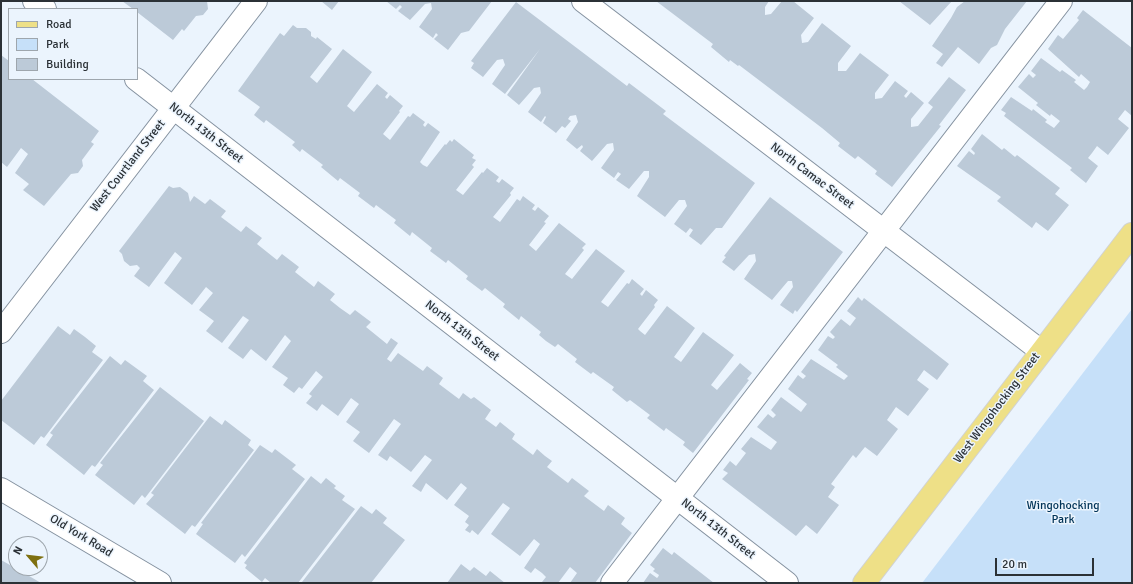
<!DOCTYPE html>
<style>
body{margin:0}
#map{position:relative;width:1133px;height:584px;overflow:hidden;background:#ebf4fd;font-family:Signika,sans-serif}
canvas{display:block}
.frame{position:absolute;inset:0;border:2px solid #2b3136;pointer-events:none}
.legend{position:absolute;left:8px;top:8px;width:130px;height:72px;box-sizing:border-box;background:#ebf4fd;border:1px solid #9ea6ad;margin:0;padding:5px 7px;list-style:none;font-size:12px;color:#2b3136}
.legend li{display:flex;align-items:center;gap:8px;height:20px}
.legend b{width:20px;border:1px solid #9ea6ad}
.north{position:absolute;left:8px;top:536px;width:40px;height:40px;box-sizing:border-box;background:#ebf4fd;border:1px solid #9ea6ad;border-radius:50%;rotate:298deg;font-size:11px;font-weight:700;line-height:16px;text-align:center;color:#2b3136}
.north::after{content:'';display:block;margin:auto;width:14px;height:18px;background:#7e7010;clip-path:polygon(50% 0,100% 100%,50% 72%,0 100%)}
.scale{position:absolute;left:995px;top:558px;width:99px;height:18px;box-sizing:border-box;border:2px solid #2b3136;border-top:0;padding-left:5px;font-size:12px;line-height:14px;white-space:nowrap;color:#2b3136;-webkit-text-stroke:3px #ebf4fd;paint-order:stroke}
</style>
<div id="map">
<canvas width="1133" height="584"></canvas>
<div class="frame"></div>
<ul class="legend">
<li><b style="height:5px;background:#eee087"></b>Road</li>
<li><b style="height:11px;background:#c6e0f9"></b>Park</li>
<li><b style="height:11px;background:#bccad8"></b>Building</li>
</ul>
<div class="north">N</div>
<div class="scale">20 m</div>
</div>
<script>
const context = document.querySelector('canvas').getContext('2d');
context.lineJoin = 'round';
function fill(path, color) { context.fillStyle = color; context.fill(path, 'evenodd'); }
function stroke(path, color, width, dash) { context.strokeStyle = color; context.lineWidth = width; context.lineCap = dash ? 'butt' : 'round'; context.setLineDash(dash || []); context.stroke(path); }
function drawText(font, color, halo, rows, align = 'center') {
  context.font = font + ' Signika,sans-serif'; context.lineWidth = 3; context.setLineDash([]); context.textBaseline = 'middle'; context.strokeStyle = halo; context.fillStyle = color; for (const [text, x, y, turn = 0] of rows) {
    context.save(); context.translate(x, y); context.rotate((+turn || 0) * Math.PI / 180); context.textAlign = isNaN(turn) ? turn : align; if (halo) context.strokeText(text, 0, 0); context.fillText(text, 0, 0); context.restore();
  }
}
fill(new Path2D(`
 M 1132,309 L 1132,583 L 922,583 Z`), '#c6e0f9');
fill(new Path2D(`
 M 122,1 L 207,1 L 208,9 L 203,15 L 196,16 L 184,31 L 182,29 L 173,40 L 137,12 L 137,9 L 133,9 Z
 M 321,1 L 339,1 L 332,10 Z
 M 386,1 L 492,1 L 469,31 L 461,33 L 448,50 L 434,39 L 438,35 L 436,33 L 433,38 L 419,27 L 432,9 L 431,3 L 425,4 L 410,20 L 398,11 L 402,7 L 400,5 L 396,9 Z
 M 656,1 L 769,1 L 765,7 L 765,15 L 771,14 L 782,1 L 793,1 L 814,18 L 801,35 L 802,43 L 808,42 L 822,23 L 851,46 L 838,63 L 838,71 L 846,71 L 860,53 L 889,75 L 875,93 L 875,99 L 882,98 L 895,81 L 908,91 L 904,96 L 906,98 L 911,92 L 924,103 L 911,119 L 911,127 L 918,126 L 933,107 L 928,103 L 949,77 L 966,90 L 939,125 L 941,126 L 892,187 L 875,174 L 877,171 L 858,156 L 855,159 L 838,146 L 840,143 L 822,128 L 739,65 L 738,66 L 730,60 L 729,62 L 711,47 L 713,44 Z
 M 899,1 L 952,1 L 930,25 Z
 M 965,1 L 1027,1 L 1005,29 L 997,45 L 991,48 L 979,64 L 958,47 L 942,67 L 936,63 L 943,54 L 932,46 L 951,18 L 957,7 Z
 M 516,2 L 627,86 L 629,83 L 666,111 L 663,114 L 755,183 L 722,228 L 716,228 L 701,245 L 689,236 L 693,230 L 690,228 L 686,233 L 674,224 L 687,206 L 685,200 L 679,200 L 665,217 L 637,196 L 649,177 L 649,171 L 644,171 L 629,189 L 616,180 L 621,174 L 618,172 L 614,178 L 601,168 L 614,150 L 613,143 L 607,144 L 592,161 L 580,151 L 583,147 L 582,145 L 577,149 L 566,140 L 578,122 L 576,115 L 570,116 L 568,119 L 571,121 L 565,128 L 562,126 L 556,133 L 543,123 L 546,117 L 545,116 L 541,122 L 528,112 L 541,93 L 540,87 L 534,88 L 519,105 L 507,95 L 540,49 L 505,94 L 492,84 L 505,65 L 503,59 L 497,60 L 483,77 L 471,68 L 474,63 L 471,61 Z
 M 1083,10 L 1132,48 L 1132,116 L 1125,110 L 1118,119 L 1129,128 L 1108,155 L 1097,146 L 1092,153 L 1088,158 L 1098,166 L 1086,183 L 1070,170 L 1072,168 L 1004,116 L 1006,113 L 1001,110 L 1011,97 L 1032,111 L 1033,109 L 1047,120 L 1045,122 L 1054,128 L 1060,121 L 1051,114 L 1050,116 L 1036,105 L 1038,103 L 1018,87 L 1029,74 L 1033,78 L 1036,75 L 1031,71 L 1041,58 L 1060,72 L 1062,70 L 1076,80 L 1074,82 L 1084,90 L 1087,87 L 1090,82 L 1081,74 L 1079,77 L 1048,49 L 1058,35 L 1063,39 L 1079,20 L 1077,18 Z
 M 293,25 L 297,28 L 306,28 L 311,32 L 311,36 L 316,39 L 317,37 L 332,49 L 310,77 L 317,83 L 343,49 L 372,72 L 347,106 L 354,112 L 377,84 L 388,93 L 385,97 L 387,99 L 390,95 L 403,106 L 399,111 L 400,112 L 383,134 L 390,140 L 408,116 L 410,117 L 413,113 L 425,122 L 423,125 L 425,127 L 428,123 L 440,132 L 420,162 L 423,165 L 427,167 L 445,144 L 446,145 L 450,140 L 452,142 L 454,139 L 474,155 L 472,158 L 476,160 L 472,165 L 474,167 L 456,190 L 463,195 L 482,172 L 483,173 L 487,168 L 499,177 L 496,181 L 499,183 L 502,179 L 514,188 L 510,193 L 511,195 L 493,217 L 500,222 L 517,199 L 520,201 L 523,196 L 535,205 L 532,209 L 535,211 L 538,207 L 549,216 L 544,222 L 546,223 L 529,245 L 536,251 L 559,223 L 586,244 L 582,248 L 584,250 L 565,274 L 572,279 L 596,249 L 625,271 L 601,302 L 608,307 L 627,283 L 629,284 L 632,279 L 644,289 L 640,294 L 642,296 L 646,290 L 658,300 L 654,305 L 655,307 L 638,329 L 640,331 L 645,335 L 667,306 L 695,328 L 674,357 L 681,362 L 703,332 L 734,355 L 711,385 L 717,390 L 740,363 L 752,373 L 747,379 L 749,380 L 693,453 L 683,445 L 685,442 L 666,428 L 664,431 L 647,418 L 650,415 L 630,400 L 627,402 L 612,390 L 614,387 L 593,372 L 591,374 L 575,362 L 577,359 L 558,344 L 555,347 L 546,341 L 539,335 L 541,332 L 521,316 L 519,320 L 503,307 L 505,304 L 485,288 L 482,291 L 466,279 L 468,276 L 448,260 L 446,263 L 430,251 L 432,248 L 412,232 L 410,236 L 394,223 L 396,220 L 376,205 L 374,208 L 358,196 L 360,193 L 340,178 L 338,181 L 321,167 L 323,165 L 302,149 L 300,152 L 292,145 L 295,142 L 266,120 L 264,123 L 254,115 L 260,107 L 238,91 L 280,33 L 284,36 Z
 M 1,55 L 9,61 L 9,79 L 32,79 L 99,131 L 91,142 L 94,144 L 82,160 L 83,166 L 78,173 L 71,174 L 44,206 L 23,190 L 29,184 L 15,173 L 28,154 L 21,148 L 7,167 L 1,162 Z
 M 982,134 L 1002,150 L 1004,148 L 1015,157 L 1017,155 L 1060,188 L 1055,194 L 1069,205 L 1048,231 L 1036,222 L 1032,228 L 997,201 L 1001,197 L 957,166 L 969,151 L 974,155 L 975,153 L 971,149 Z
 M 169,186 L 173,188 L 180,187 L 188,193 L 190,202 L 194,196 L 205,204 L 210,199 L 226,211 L 221,217 L 241,232 L 246,226 L 262,238 L 257,244 L 277,260 L 282,254 L 299,267 L 295,272 L 314,287 L 318,281 L 335,294 L 330,300 L 340,308 L 350,315 L 355,310 L 371,322 L 366,327 L 387,344 L 391,338 L 398,343 L 387,359 L 391,362 L 398,353 L 423,371 L 427,366 L 443,378 L 439,384 L 459,399 L 463,393 L 471,399 L 474,397 L 491,410 L 485,419 L 496,427 L 500,422 L 515,434 L 512,439 L 533,455 L 537,449 L 545,456 L 552,461 L 547,467 L 568,483 L 572,478 L 589,491 L 584,496 L 604,511 L 608,505 L 625,518 L 621,524 L 632,533 L 595,583 L 570,583 L 577,573 L 570,567 L 558,583 L 544,583 L 542,582 L 546,577 L 542,573 L 535,568 L 531,573 L 524,568 L 540,544 L 534,539 L 520,556 L 491,534 L 510,508 L 503,503 L 478,535 L 472,530 L 470,533 L 465,530 L 469,525 L 465,522 L 469,516 L 454,505 L 467,488 L 461,483 L 447,500 L 426,483 L 421,492 L 412,486 L 432,460 L 425,455 L 411,472 L 390,456 L 387,461 L 378,455 L 401,424 L 394,419 L 369,453 L 353,441 L 360,432 L 346,422 L 359,404 L 351,398 L 338,416 L 322,404 L 317,411 L 306,403 L 312,396 L 309,394 L 323,377 L 316,371 L 302,389 L 299,387 L 294,393 L 283,385 L 288,378 L 272,367 L 291,341 L 285,335 L 266,361 L 251,349 L 243,359 L 228,348 L 249,320 L 243,316 L 222,343 L 206,331 L 214,321 L 199,310 L 213,293 L 206,287 L 192,305 L 164,283 L 182,258 L 175,252 L 149,287 L 134,276 L 140,268 L 137,265 L 130,266 L 124,261 L 122,254 L 119,251 Z
 M 770,197 L 843,252 L 797,312 L 795,310 L 793,314 L 780,305 L 793,287 L 792,281 L 788,281 L 772,300 L 744,279 L 756,261 L 755,254 L 749,255 L 734,271 L 722,262 L 726,257 L 724,256 Z
 M 858,297 L 862,301 L 864,298 L 949,364 L 937,380 L 924,370 L 917,380 L 929,389 L 908,416 L 896,407 L 887,420 L 898,429 L 888,442 L 877,456 L 865,447 L 856,458 L 853,455 L 831,484 L 835,487 L 828,497 L 839,505 L 817,534 L 806,525 L 796,536 L 722,479 L 728,473 L 723,470 L 730,461 L 736,466 L 746,453 L 741,449 L 751,437 L 771,450 L 777,442 L 757,427 L 768,414 L 773,418 L 776,415 L 771,410 L 781,397 L 801,412 L 807,404 L 788,389 L 798,375 L 803,379 L 806,376 L 801,372 L 811,359 L 844,380 L 848,376 L 836,367 L 838,365 L 818,350 L 828,336 L 833,339 L 835,337 L 830,332 L 841,319 L 850,326 L 856,318 L 847,311 Z
 M 58,326 L 70,335 L 74,329 L 85,337 L 96,346 L 92,352 L 103,360 L 44,438 L 41,436 L 34,445 L 1,420 L 2,405 L 1,401 Z
 M 110,356 L 121,365 L 125,360 L 147,376 L 143,381 L 154,390 L 95,467 L 92,465 L 84,475 L 46,445 L 53,435 L 50,433 Z
 M 160,387 L 204,421 L 145,498 L 142,495 L 134,505 L 95,475 L 103,465 L 100,463 Z
 M 210,416 L 222,425 L 225,420 L 251,440 L 248,445 L 254,450 L 195,527 L 192,525 L 185,534 L 146,504 L 154,495 L 151,493 Z
 M 260,445 L 272,453 L 275,449 L 296,465 L 292,469 L 305,479 L 245,557 L 242,554 L 235,563 L 196,534 L 203,524 L 201,523 Z
 M 311,476 L 321,484 L 326,478 L 336,486 L 334,488 L 345,496 L 342,500 L 355,509 L 298,583 L 271,583 L 265,578 L 262,582 L 245,568 L 247,565 L 244,563 Z
 M 361,506 L 372,514 L 376,509 L 387,518 L 383,523 L 405,540 L 371,583 L 302,582 Z
 M 663,548 L 672,555 L 674,552 L 714,583 L 643,583 L 650,573 L 657,578 L 658,577 L 659,575 L 653,571 L 655,569 L 650,565 Z
 M 1,560 L 19,570 L 41,583 L 1,583 Z
 M 461,564 L 470,571 L 474,567 L 486,576 L 490,571 L 505,583 L 447,583 Z`), '#bccad8');
const minor = new Path2D(`
 M 34,1 L 45,9
 M 583,1 L 1041,351
 M 136,79 L 787,583
 M 1,332 L 256,1
 M 1,489 L 160,583
 M 612,583 L 1061,1`);
const major = new Path2D(`
 M 864,583 L 1132,234`);
stroke(minor, '#8592a0', 24);
stroke(major, '#d0d2d3', 24);
stroke(minor, '#fff', 22);
stroke(major, '#eee087', 22);
drawText('12px', '#2b3136', '#ebf4fd', [
 ["North 13th Street",206,133,38],
 ["West Courtland Street",128,166,-52],
 ["North Camac Street",812,176,37],
 ["North 13th Street",462,331,38],
 ["West Wingohocking Street",997,408,-53],
 ["North 13th Street",718,529,38],
 ["Old York Road",81,536,31]
]);
drawText('12px', '#013357', '#ebf4fd', [
 ["Wingohocking",1063,506],
 ["Park",1063,520]
]);
</script>
